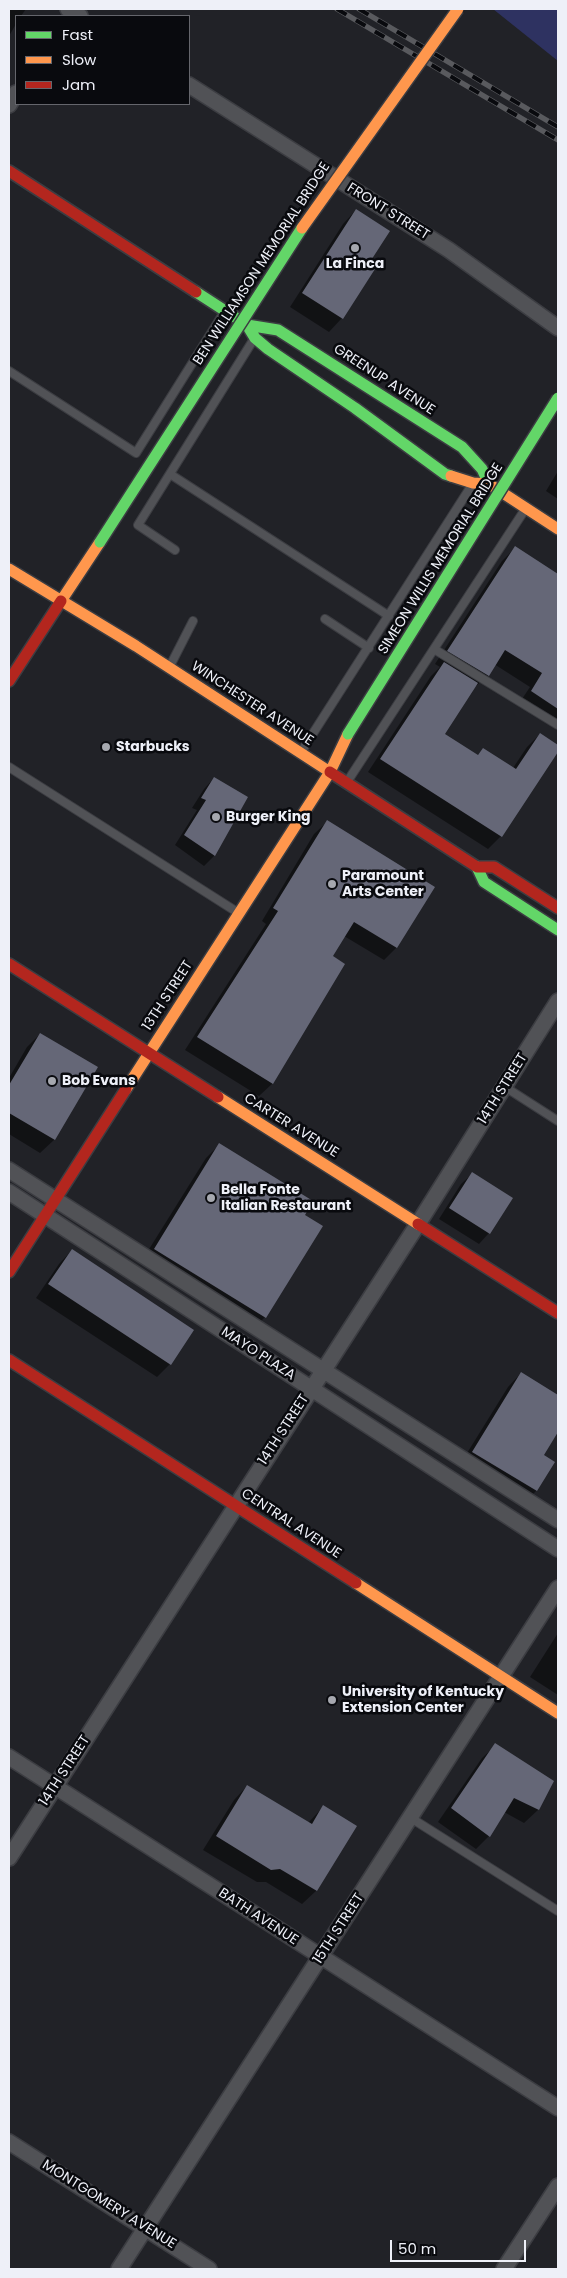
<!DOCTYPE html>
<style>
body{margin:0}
#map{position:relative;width:567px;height:2278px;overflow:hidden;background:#212227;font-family:Poppins,sans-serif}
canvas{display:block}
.frame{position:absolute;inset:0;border:10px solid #eef0f8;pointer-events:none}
.legend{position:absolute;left:15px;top:15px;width:175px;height:90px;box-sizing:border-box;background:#090a0e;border:1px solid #65666c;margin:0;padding:6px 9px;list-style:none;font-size:15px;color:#eef0f8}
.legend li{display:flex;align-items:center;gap:10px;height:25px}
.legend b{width:25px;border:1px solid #65666c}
.scale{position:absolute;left:390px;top:2240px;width:136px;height:22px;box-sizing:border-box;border:2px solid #eef0f8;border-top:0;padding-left:6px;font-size:15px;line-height:18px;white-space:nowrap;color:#eef0f8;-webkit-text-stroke:4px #090a0e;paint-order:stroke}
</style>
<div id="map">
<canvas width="567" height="2278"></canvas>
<div class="frame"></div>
<ul class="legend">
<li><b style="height:6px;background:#63d668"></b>Fast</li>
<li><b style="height:6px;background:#ff974d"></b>Slow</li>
<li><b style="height:6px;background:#b3261e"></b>Jam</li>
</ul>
<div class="scale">50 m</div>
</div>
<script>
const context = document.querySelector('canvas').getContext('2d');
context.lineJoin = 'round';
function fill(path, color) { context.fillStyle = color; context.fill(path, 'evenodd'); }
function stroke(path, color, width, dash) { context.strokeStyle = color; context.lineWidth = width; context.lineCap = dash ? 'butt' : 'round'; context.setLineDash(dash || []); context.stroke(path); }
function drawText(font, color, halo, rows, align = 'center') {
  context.font = font + ' Poppins,sans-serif'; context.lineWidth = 5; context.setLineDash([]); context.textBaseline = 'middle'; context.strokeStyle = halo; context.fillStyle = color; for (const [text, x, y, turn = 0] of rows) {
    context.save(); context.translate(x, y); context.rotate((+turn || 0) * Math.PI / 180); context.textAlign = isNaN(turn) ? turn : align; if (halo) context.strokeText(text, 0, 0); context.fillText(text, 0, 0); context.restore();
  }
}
fill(new Path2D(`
 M 493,9 L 558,9 L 558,61 Z`), '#2e3261');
fill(new Path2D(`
 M 9,9 L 26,9 L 21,16 L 16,16 L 16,24 L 9,36 Z
 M 356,210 L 366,265 L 342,318 L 329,332 L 290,307 L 343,224 Z
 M 558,471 L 558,499 L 546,491 Z
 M 515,548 L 558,576 L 558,730 L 518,705 L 530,687 L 494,664 L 488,675 L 474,688 L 443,734 L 477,756 L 483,749 L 513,768 L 527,747 L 540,734 L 558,746 L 558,750 L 501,836 L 488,849 L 368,772 L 431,676 L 440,667 L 435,664 L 502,561 Z
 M 214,778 L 214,856 L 204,866 L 175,845 L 197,810 L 192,808 L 204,789 Z
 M 327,822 L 433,888 L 396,948 L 384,960 L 344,936 L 331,956 L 344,964 L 272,1084 L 259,1096 L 185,1050 L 266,924 L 262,921 L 314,834 Z
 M 40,1034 L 96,1068 L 54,1140 L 40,1153 L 9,1134 L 9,1078 L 27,1047 Z
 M 219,1145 L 265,1317 L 252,1330 L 141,1262 L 206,1158 Z
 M 472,1174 L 489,1233 L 479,1244 L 439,1219 L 461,1184 Z
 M 72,1250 L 170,1364 L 157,1377 L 36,1298 L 59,1264 Z
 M 521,1373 L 558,1396 L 558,1430 L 542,1455 L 553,1462 L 536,1491 L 523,1504 L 459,1466 L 508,1387 Z
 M 558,1633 L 558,1695 L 530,1677 Z
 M 496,1745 L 552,1781 L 538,1810 L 524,1823 L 504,1812 L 489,1836 L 476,1849 L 438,1822 L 482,1758 Z
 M 247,1786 L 308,1823 L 323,1807 L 355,1826 L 316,1891 L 302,1904 L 266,1882 L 257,1882 L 203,1850 L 234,1800 Z`), '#0007');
fill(new Path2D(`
 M 356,209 L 390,231 L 368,265 L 375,269 L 343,319 L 302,293 Z
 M 515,546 L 558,574 L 558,709 L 531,691 L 542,673 L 505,650 L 489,676 L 447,651 Z
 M 444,662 L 478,683 L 445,734 L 478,755 L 483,748 L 516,769 L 540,733 L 558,745 L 558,752 L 502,837 L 380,759 Z
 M 214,777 L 248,797 L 215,856 L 184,835 L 206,800 L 201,798 Z
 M 327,820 L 435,887 L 397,948 L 354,922 L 333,956 L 345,964 L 273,1084 L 197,1037 L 278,911 L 273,908 Z
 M 40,1033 L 98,1067 L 55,1140 L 9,1113 L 9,1085 Z
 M 219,1143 L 313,1201 L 305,1215 L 323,1226 L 266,1318 L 154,1249 Z
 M 472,1172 L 513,1198 L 490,1234 L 449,1208 Z
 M 72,1249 L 194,1330 L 171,1365 L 48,1284 Z
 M 521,1372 L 558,1395 L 558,1432 L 544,1455 L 555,1462 L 537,1491 L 472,1452 Z
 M 495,1743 L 554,1781 L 539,1810 L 514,1798 L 490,1837 L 451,1808 Z
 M 247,1785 L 312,1824 L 323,1805 L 357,1826 L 317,1891 L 280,1869 L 271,1870 L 216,1836 Z`), '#656777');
const lane = new Path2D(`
 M 9,371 L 136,453 L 223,314
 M 170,474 L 389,616
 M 175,550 L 138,525 L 252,342
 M 325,619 L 369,648
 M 434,649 L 558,725
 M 171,664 L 193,621
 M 303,749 L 470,488
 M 9,767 L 237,912
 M 347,782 L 524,511
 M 505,1087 L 558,1121
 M 411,1818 L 558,1911`);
const street = new Path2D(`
 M 68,9 L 80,16
 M 189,85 L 449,250 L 558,328
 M 9,105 L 16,93
 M 9,1170 L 558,1520
 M 9,1192 L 558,1549
 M 9,1757 L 558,2108
 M 9,1858 L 418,1224 L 558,1001
 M 9,2142 L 209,2269
 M 119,2269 L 558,1588
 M 504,2269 L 558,2186`);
const fast = new Path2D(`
 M 196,292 L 247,325 L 255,338 L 268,349 L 355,408 L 445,474 L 451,476
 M 247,325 L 278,330 L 462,447 L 482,469 L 489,484
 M 477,867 L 484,882 L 558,930`);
const slow = new Path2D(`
 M 451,476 L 473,483 L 489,484 L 558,529
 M 9,569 L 136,646 L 330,772 L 348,734
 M 61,601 L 100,542
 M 126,1089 L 330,772
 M 218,1097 L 418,1224
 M 356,1583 L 558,1713`);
const jam = new Path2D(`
 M 9,171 L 196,292
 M 9,681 L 61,601
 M 330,772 L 477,867 L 494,867 L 558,908
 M 9,964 L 218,1097
 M 418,1224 L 558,1313
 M 9,1272 L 126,1089
 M 9,1360 L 356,1583`);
stroke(lane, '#3c3d42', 10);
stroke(street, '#3c3d42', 18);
stroke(fast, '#3c3d42', 14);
stroke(slow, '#3c3d42', 14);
stroke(jam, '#3c3d42', 14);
stroke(lane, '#515256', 8);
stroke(street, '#515256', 15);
stroke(fast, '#63d668', 11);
stroke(slow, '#ff974d', 11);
stroke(jam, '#b3261e', 11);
const rail = new Path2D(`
 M 337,9 L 558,140
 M 359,9 L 558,127`);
stroke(rail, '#595a5e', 5.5);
stroke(rail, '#090a0e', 4, [11]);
const fastBridge = new Path2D(`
 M 100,542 L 302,228
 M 348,734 L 558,398`);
const slowBridge = new Path2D(`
 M 302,228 L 458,9`);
stroke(fastBridge, '#3c3d42', 14, []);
stroke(slowBridge, '#3c3d42', 14, []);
stroke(fastBridge, '#63d668', 11);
stroke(slowBridge, '#ff974d', 11);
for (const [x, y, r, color] of [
 [355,248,5,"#a6a8af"],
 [106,747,5,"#a6a8af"],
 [216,817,5,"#a6a8af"],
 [332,884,5,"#a6a8af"],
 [52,1081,5,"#a6a8af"],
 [211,1198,5,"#a6a8af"],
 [332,1700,5,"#a6a8af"]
]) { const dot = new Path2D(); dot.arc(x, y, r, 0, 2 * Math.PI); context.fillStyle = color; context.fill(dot); stroke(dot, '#090a0e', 2); }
drawText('14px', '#eef0f8', '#090a0e', [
 ["FRONT STREET",388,212,32],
 ["BEN WILLIAMSON MEMORIAL BRIDGE",262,264,-57],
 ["GREENUP AVENUE",384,380,33],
 ["SIMEON WILLIS MEMORIAL BRIDGE",441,559,-58],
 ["WINCHESTER AVENUE",252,704,33],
 ["13TH STREET",168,996,-57],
 ["14TH STREET",503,1089,-58],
 ["CARTER AVENUE",291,1126,32],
 ["MAYO PLAZA",258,1354,33],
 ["14TH STREET",284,1430,-57],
 ["CENTRAL AVENUE",291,1524,33],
 ["14TH STREET",65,1771,-57],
 ["BATH AVENUE",258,1917,33],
 ["15TH STREET",339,1929,-57],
 ["MONTGOMERY AVENUE",109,2205,32]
]);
drawText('bold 14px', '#eef0f8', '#090a0e', [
 ["La Finca",355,264,"center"],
 ["Starbucks",116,747],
 ["Burger King",226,817],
 ["Paramount",342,876],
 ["Arts Center",342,892],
 ["Bob Evans",62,1081],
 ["Bella Fonte",221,1190],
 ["Italian Restaurant",221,1206],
 ["University of Kentucky",342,1692],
 ["Extension Center",342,1708]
], 'left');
</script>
